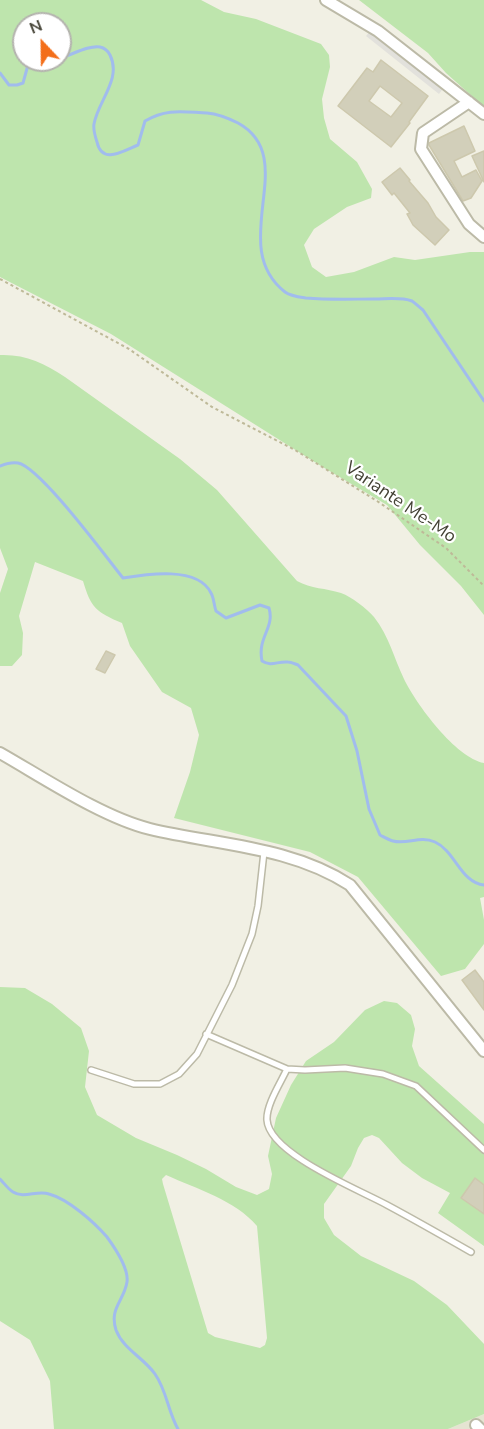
<!DOCTYPE html>
<style>
body{margin:0}
#map{position:relative;width:484px;height:1429px;overflow:hidden;background:#f1f0e4;font-family:"Nunito Sans",sans-serif}
canvas{display:block}
.north{position:absolute;left:12px;top:12px;width:60px;height:60px;box-sizing:border-box;background:#fff;border:2px solid #b4b3ae;border-radius:50%;rotate:338deg;font-size:16px;font-weight:700;line-height:24px;text-align:center;color:#434134}
.north::after{content:'';display:block;margin:auto;width:21px;height:27px;background:#f36e19;clip-path:polygon(50% 0,100% 100%,50% 72%,0 100%)}
</style>
<div id="map">
<canvas width="484" height="1429"></canvas>
<div class="north">N</div>
</div>
<script>
const context = document.querySelector('canvas').getContext('2d');
context.lineJoin = 'round';
function fill(path, color) { context.fillStyle = color; context.fill(path, 'evenodd'); }
function stroke(path, color, width, dash) { context.strokeStyle = color; context.lineWidth = width; context.lineCap = dash ? 'butt' : 'round'; context.setLineDash(dash || []); context.stroke(path); }
function drawText(font, color, halo, rows, align = 'center') {
  context.font = font + ' "Nunito Sans",sans-serif'; context.lineWidth = 4.5; context.setLineDash([]); context.textBaseline = 'middle'; context.strokeStyle = halo; context.fillStyle = color; for (const [text, x, y, turn = 0] of rows) {
    context.save(); context.translate(x, y); context.rotate((+turn || 0) * Math.PI / 180); context.textAlign = isNaN(turn) ? turn : align; if (halo) context.strokeText(text, 0, 0); context.fillText(text, 0, 0); context.restore();
  }
}
fill(new Path2D(`
 M 484,1414 L 484,1429 L 448,1429 Z`), '#e5e4d2');
fill(new Path2D(`
 M 0,0 L 201,0 L 224,12 L 256,19 L 321,44 L 329,55 L 330,67 L 322,99 L 324,118 L 330,139 L 357,162 L 372,189 L 371,198 L 347,207 L 314,229 L 304,245 L 312,267 L 326,277 L 354,272 L 394,257 L 415,260 L 470,252 L 484,252 L 484,615 L 461,586 L 420,545 L 387,505 L 321,466 L 111,334 L 0,277 ZM 24,24 L 60,24 L 60,60 L 24,60 Z
 M 359,0 L 484,0 L 484,107 L 446,73 L 428,53 Z
 M 0,355 C 25,354 44,363 65,377 L 180,459 L 217,490 L 297,581 C 311,589 326,588 341,593 C 352,597 366,608 374,617 C 389,636 394,658 404,679 C 416,704 456,758 484,763 L 484,897 L 480,898 L 484,920 L 484,944 L 465,969 L 441,976 L 358,877 L 310,852 L 174,818 L 190,772 L 199,735 L 191,708 L 162,692 L 130,646 L 122,623 C 96,612 91,608 83,581 L 35,562 L 19,616 L 23,633 L 22,655 L 12,666 L 0,666 L 0,593 L 8,569 L 0,548 Z
 M 0,987 L 25,988 L 52,1004 L 81,1028 L 89,1051 L 85,1087 L 97,1115 L 136,1138 L 177,1155 L 206,1169 L 236,1187 L 257,1195 L 269,1189 L 272,1174 L 268,1156 L 276,1118 L 291,1085 L 306,1061 L 334,1042 L 365,1010 L 384,1001 L 397,1003 L 411,1015 L 415,1029 L 412,1046 L 419,1066 L 484,1124 L 484,1246 L 438,1213 L 450,1193 L 422,1178 L 402,1163 L 379,1138 L 372,1135 L 364,1138 L 358,1148 L 351,1166 L 324,1204 L 324,1218 L 334,1235 L 361,1256 L 414,1281 L 447,1305 L 484,1344 L 484,1414 L 448,1429 L 54,1429 L 50,1381 L 30,1340 L 0,1321 ZM 166,1175 C 197,1189 235,1200 257,1226 L 267,1338 L 265,1345 L 260,1348 L 215,1337 L 208,1333 L 163,1184 L 162,1179 Z`), '#bee5ad');
fill(new Path2D(`
 M 372,29 L 445,86 L 439,94 L 366,36 Z`), '#e2e1dc');
stroke(new Path2D(`
 M 60,58 C 72,55 88,45 100,47 C 105,48 108,51 110,55 C 122,79 98,101 94,124 C 93,130 95,136 97,142 C 102,165 123,151 138,145 L 145,121 C 167,108 183,112 207,113 C 218,114 228,118 238,123 C 302,158 225,245 285,292 C 290,296 299,297 306,298 C 329,300 352,299 375,299 C 387,299 401,297 412,301 C 415,303 419,307 423,310 L 484,401
 M 0,73 L 9,85 L 17,85 L 23,83 L 28,65 L 36,60
 M 0,466 C 5,464 13,462 18,463 C 40,467 106,557 123,578 C 147,574 198,566 211,593 C 214,598 214,606 216,611 L 226,618 L 260,605 L 269,608 C 275,628 257,637 262,661 C 272,667 277,661 288,662 C 291,662 295,664 298,665 L 346,716 L 357,751 L 369,809 L 380,835 C 384,837 389,840 393,841 C 407,845 420,835 435,842 C 455,851 461,883 484,885
 M 0,1179 C 4,1183 8,1189 13,1192 C 24,1199 37,1190 49,1194 C 68,1199 94,1222 107,1237 C 115,1248 129,1268 127,1282 C 124,1301 109,1308 116,1330 C 123,1349 144,1358 155,1374 C 167,1391 168,1412 178,1429`), '#a1bced', 3);
const building = new Path2D(`
 M 381,60 L 428,96 L 409,122 L 410,123 L 391,147 L 338,106 L 367,68 L 373,72 ZM 380,86 L 402,103 L 391,117 L 369,101 Z
 M 464,126 L 475,151 L 454,161 L 462,177 L 476,170 L 482,181 L 471,198 L 463,201 L 429,145 L 429,143 Z
 M 484,151 L 484,182 L 472,156 Z
 M 400,168 L 410,180 L 409,181 L 428,203 L 436,217 L 449,230 L 435,245 L 413,225 L 407,214 L 410,213 L 394,193 L 392,195 L 382,182 Z
 M 106,651 L 115,655 L 105,673 L 96,669 Z
 M 475,970 L 484,982 L 484,1010 L 462,980 Z
 M 475,1178 L 484,1185 L 484,1214 L 461,1198 Z`);
fill(building, '#d2cfba');
stroke(building, '#cdc8ad', 1.5);
const lane = new Path2D(`
 M 206,1034 L 287,1069 L 305,1070 L 345,1068 L 383,1074 L 416,1086 L 484,1150
 M 287,1069 C 281,1082 266,1105 267,1120 C 269,1154 360,1190 387,1205 C 415,1220 443,1236 471,1252
 M 91,1070 L 134,1084 L 160,1084 L 179,1074 L 197,1054 L 232,985 L 252,934 L 258,906 L 264,852`);
const street = new Path2D(`
 M 326,0 L 378,31 L 484,114
 M 469,102 L 423,133 L 421,149 L 469,224 L 484,237
 M 0,753 C 44,778 102,817 150,829 C 217,845 290,846 350,885 L 484,1051
 M 476,1425 L 480,1429`);
stroke(lane, '#bcbaa7', 8);
stroke(street, '#bcbaa7', 14);
stroke(new Path2D(`
 M 0,279 L 129,349 L 212,407 L 295,450 L 377,501 L 446,548 L 484,586`), '#beb998', 2, [3, 3]);
stroke(lane, '#fff', 5);
stroke(street, '#fff', 10);
drawText('18px', '#434134', '#fff', [
 ["Variante Me-Mo",400,503,34]
]);
</script>
